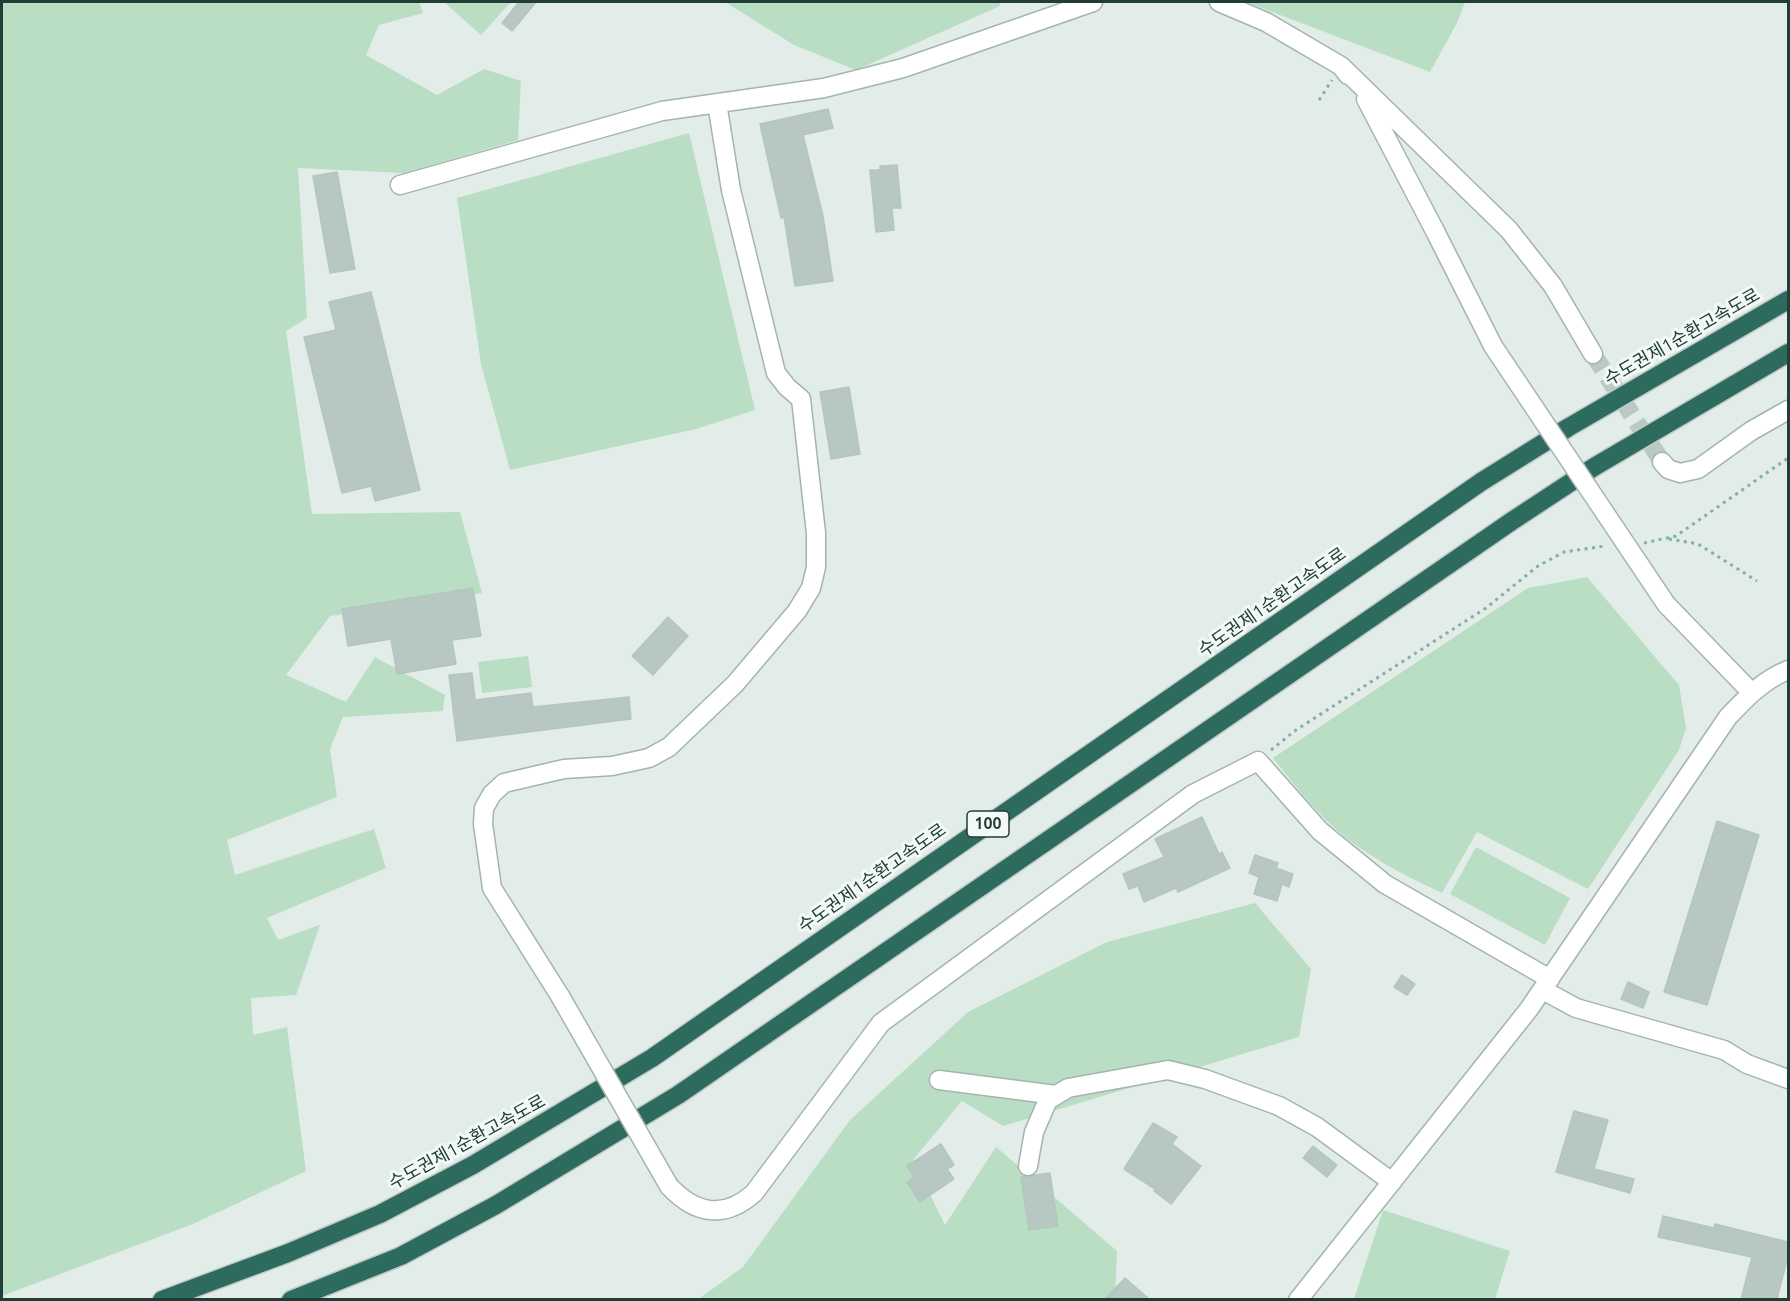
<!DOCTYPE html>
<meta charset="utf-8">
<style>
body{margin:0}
#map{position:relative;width:1790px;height:1301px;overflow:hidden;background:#e2ece8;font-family:Ubuntu,sans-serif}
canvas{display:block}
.frame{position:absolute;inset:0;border:3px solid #213e36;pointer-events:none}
</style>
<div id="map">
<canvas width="1790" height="1301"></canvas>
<div class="frame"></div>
</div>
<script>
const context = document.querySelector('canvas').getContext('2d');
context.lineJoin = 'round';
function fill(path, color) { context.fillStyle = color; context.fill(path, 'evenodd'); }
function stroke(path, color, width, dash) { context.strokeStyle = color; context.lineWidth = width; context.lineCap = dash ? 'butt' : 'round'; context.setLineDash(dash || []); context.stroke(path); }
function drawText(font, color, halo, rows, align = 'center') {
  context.font = font + ' Ubuntu,"Noto Sans KR",sans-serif'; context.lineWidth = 6; context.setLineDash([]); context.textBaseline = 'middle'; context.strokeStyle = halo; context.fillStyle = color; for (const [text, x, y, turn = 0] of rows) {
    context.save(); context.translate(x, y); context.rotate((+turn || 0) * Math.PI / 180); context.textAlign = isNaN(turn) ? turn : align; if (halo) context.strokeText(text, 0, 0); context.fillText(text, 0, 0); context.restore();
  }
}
fill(new Path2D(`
 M 2,2 L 419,2 L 423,13 L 379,25 L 366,55 L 437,95 L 484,69 L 521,81 L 518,140 L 405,173 L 298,168 L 307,318 L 286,331 L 312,514 L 460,512 L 482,593 L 330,616 L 286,675 L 346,702 L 375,657 L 445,695 L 443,711 L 343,717 L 330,749 L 337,797 L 227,840 L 235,875 L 374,829 L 386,868 L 267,918 L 278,940 L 320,925 L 296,995 L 251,998 L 253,1035 L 287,1027 L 306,1171 L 193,1224 L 2,1296 Z
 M 444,2 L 511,2 L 481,35 Z
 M 725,2 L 1000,2 L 1000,6 L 856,70 L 794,45 Z
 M 1246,2 L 1465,2 L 1457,23 L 1430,72 Z
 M 689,133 L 755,410 L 696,429 L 510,470 L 481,364 L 457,198 Z
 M 1587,577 L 1679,685 L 1686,728 L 1679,750 L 1588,889 L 1477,832 L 1442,893 C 1410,878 1378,862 1349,840 C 1320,818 1296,787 1273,758 L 1528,588 Z
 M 528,656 L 532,687 L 482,693 L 478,662 Z
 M 1476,847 L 1570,898 L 1545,945 L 1450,894 Z
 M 1255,903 L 1311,969 L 1299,1037 L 1003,1126 L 962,1101 L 913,1160 L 945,1225 L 996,1147 L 1117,1251 L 1115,1299 L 697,1300 L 743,1267 L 850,1120 L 968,1012 L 1107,942 Z
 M 1383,1210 L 1510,1251 L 1495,1299 L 1354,1299 Z`), '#badec4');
const building = new Path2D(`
 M 519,2 L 536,2 L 512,31 L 502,23 Z
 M 828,109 L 833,128 L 803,135 L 823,216 L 833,281 L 795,286 L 784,217 L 781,218 L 760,124 Z
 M 897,165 L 901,208 L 892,208 L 894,230 L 876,232 L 870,170 L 880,170 L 880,166 Z
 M 337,172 L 355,269 L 330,273 L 313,176 Z
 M 371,292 L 420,490 L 375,501 L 371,486 L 342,493 L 304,337 L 336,330 L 329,302 Z
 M 849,387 L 860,454 L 831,459 L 820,392 Z
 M 473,588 L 481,636 L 452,640 L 456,664 L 397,674 L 391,639 L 348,646 L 342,609 Z
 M 668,617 L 688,636 L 653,675 L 632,656 Z
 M 472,673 L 475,700 L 531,693 L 533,707 L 629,697 L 631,719 L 457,741 L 449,675 Z
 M 1202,817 L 1219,854 L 1222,852 L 1230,868 L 1178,892 L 1176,888 L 1144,902 L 1138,886 L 1129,889 L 1123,874 L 1164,857 L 1155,839 Z
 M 1717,821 L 1759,835 L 1707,1005 L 1664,992 Z
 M 1255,855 L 1278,863 L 1276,868 L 1293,874 L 1289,887 L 1282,884 L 1277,901 L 1254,894 L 1259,877 L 1249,873 Z
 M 1402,975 L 1415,984 L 1407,995 L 1394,987 Z
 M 1628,982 L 1649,992 L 1643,1008 L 1621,999 Z
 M 1574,1111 L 1608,1120 L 1594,1169 L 1634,1179 L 1630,1193 L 1556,1172 Z
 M 1153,1123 L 1177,1137 L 1172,1144 L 1201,1166 L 1171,1204 L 1154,1191 L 1155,1189 L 1124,1169 Z
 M 941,1144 L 954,1165 L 947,1169 L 954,1179 L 920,1202 L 907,1182 L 914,1177 L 907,1166 Z
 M 1313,1146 L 1337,1165 L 1327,1177 L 1303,1158 Z
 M 1050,1173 L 1058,1226 L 1029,1230 L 1021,1177 Z
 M 1663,1216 L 1714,1228 L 1715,1224 L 1788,1242 L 1788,1256 L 1777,1299 L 1741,1299 L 1752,1257 L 1658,1237 Z
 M 1125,1278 L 1149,1299 L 1105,1299 Z`);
fill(building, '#b7c7c1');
stroke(building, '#b4c6bf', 1.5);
stroke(new Path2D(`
 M 1593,354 L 1662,462`), '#bbc9c4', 18, [18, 9]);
const minor = new Path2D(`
 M 1219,2 L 1266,22 L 1341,66 L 1348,75
 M 1341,66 L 1509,230 L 1553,286 L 1593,354
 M 1366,99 L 1436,233
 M 400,185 L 662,111 L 824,88 L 903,68 L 1093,2
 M 1662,462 L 1668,469 L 1680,473 L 1698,469 L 1751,431 L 1788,410
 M 1666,604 L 1751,692
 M 1543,990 L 1576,1008 L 1724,1050 L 1747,1064 L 1788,1079
 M 560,996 L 492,888 L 483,824 L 484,808 L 492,794 L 504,783 L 564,769 L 612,766 L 649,758 L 669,747 L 735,684 L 797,611 L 811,588 L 816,567 L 816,533 L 801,399 L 787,387 L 776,373 L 731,190 L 717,103
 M 939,1080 L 1056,1095
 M 1028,1166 L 1034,1132 L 1048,1100 L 1068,1088 L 1168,1070 L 1205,1079 L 1279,1106 L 1317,1127 L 1392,1182
 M 669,1186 C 696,1215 725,1219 754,1193 L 881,1023 L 1193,794 L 1258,761 L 1320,831 L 1385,884 L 1550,979
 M 1298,1300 L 1529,1009 L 1728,717 C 1746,698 1763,680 1788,670`);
const highway = new Path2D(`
 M 162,1300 L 288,1253 L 380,1214 L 473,1165 L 652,1058 L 1481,482 L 1569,427 L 1788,300
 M 291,1300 L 401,1256 L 496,1205 L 678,1095 L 1512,521 L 1594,467 L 1788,353`);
stroke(minor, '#a4b4af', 21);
stroke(highway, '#c1c9c7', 21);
stroke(new Path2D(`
 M 1319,100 L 1332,80
 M 1669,539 L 1698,544 L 1757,581
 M 1644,543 L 1676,536 L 1788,458
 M 1271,750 L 1296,730 L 1486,608 L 1538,566 L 1564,552 L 1605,546`), '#82b1a2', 3, [3, 4.5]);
stroke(minor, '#fff', 18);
stroke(highway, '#2d6b5e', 18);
const minorBridge = new Path2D(`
 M 1436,233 L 1493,346 L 1666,604
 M 560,996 L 669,1186`);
stroke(minorBridge, '#a4b4af', 21, []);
stroke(minorBridge, '#fff', 18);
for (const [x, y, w] of [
 [988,824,42]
]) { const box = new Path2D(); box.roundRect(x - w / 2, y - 13, w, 26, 4.5); context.fillStyle = '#f2f9f6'; context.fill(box); stroke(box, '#213e36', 1.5); }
drawText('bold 16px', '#213e36', null, [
 ["100",988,824]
]);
drawText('18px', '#213e36', '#f2f9f6', [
 ["수도권제1순환고속도로",1682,337,-30],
 ["수도권제1순환고속도로",1272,602,-35],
 ["수도권제1순환고속도로",872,878,-35],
 ["수도권제1순환고속도로",467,1142,-29]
]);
</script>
